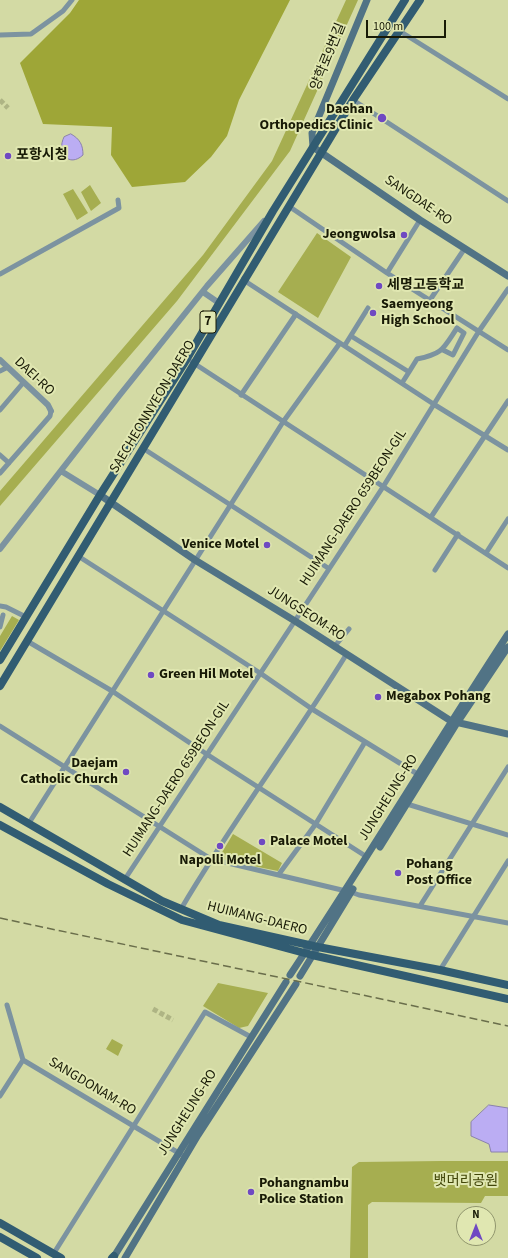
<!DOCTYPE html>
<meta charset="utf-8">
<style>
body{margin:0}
#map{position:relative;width:508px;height:1258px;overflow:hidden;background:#d3daa4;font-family:"Source Sans 3",sans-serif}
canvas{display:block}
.north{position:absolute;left:456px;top:1206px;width:40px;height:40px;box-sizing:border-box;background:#e0e7b1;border:1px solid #90956d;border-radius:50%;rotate:0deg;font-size:11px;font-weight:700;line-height:16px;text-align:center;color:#181a06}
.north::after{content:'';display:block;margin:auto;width:14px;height:18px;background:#6f49c2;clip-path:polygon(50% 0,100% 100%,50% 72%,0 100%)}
.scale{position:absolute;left:366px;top:20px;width:80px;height:18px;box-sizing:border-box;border:2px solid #181a06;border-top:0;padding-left:5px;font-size:12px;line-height:14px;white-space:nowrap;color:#181a06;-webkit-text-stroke:3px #e0e7b1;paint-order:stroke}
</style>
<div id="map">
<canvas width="508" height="1258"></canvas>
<div class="north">N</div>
<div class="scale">100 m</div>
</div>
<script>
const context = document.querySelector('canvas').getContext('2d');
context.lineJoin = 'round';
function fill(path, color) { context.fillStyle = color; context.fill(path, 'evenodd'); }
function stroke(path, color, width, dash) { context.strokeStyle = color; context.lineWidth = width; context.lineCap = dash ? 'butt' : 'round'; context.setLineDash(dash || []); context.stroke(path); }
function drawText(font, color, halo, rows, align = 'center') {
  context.font = font + ' "Source Sans 3","Noto Sans KR",sans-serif'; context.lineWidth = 4; context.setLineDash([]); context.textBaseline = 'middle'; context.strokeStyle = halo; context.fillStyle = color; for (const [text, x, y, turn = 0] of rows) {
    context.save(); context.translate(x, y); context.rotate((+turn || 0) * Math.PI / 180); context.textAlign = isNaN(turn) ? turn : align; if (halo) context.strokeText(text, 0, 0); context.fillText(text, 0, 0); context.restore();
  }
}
fill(new Path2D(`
 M 346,0 L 358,0 L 290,151 L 177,301 L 0,506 L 0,491 L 203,255 L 272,161 Z
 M 90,185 L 101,203 L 91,211 L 81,192 Z
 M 73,189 L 88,213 L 77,220 L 63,194 Z
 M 317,233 L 351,257 L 318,318 L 278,292 Z
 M 12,616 L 19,620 L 0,651 L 0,636 Z
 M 233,834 L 282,863 L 278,871 L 218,859 Z
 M 218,983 L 268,993 L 248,1026 L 239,1028 L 203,1006 Z
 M 112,1039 L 123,1045 L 118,1056 L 106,1049 Z
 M 441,1161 L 508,1161 L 508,1196 L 485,1196 L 481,1203 L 372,1202 L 368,1205 L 368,1258 L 350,1258 L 352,1167 L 359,1162 Z`), '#a6ae50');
fill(new Path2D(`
 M 79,0 L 290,0 L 239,100 L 227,136 L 211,157 L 185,182 L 132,187 L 111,155 L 112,127 L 43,124 L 20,63 L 70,13 Z`), '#9ea637');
const water = new Path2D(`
 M 71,134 C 80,139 83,145 83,155 C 69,168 56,153 64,137 Z
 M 489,1105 L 508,1108 L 508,1152 L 491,1152 L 489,1144 L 471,1136 L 471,1122 Z`);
fill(water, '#bbadf3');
stroke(water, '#8a81ac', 1);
stroke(new Path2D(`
 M 0,100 L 8,108
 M 153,1009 L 173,1020`), '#aeb484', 5, [5, 2.5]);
stroke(new Path2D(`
 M 398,30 L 508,99
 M 0,35 L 31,34 L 63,11 L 72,0
 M 353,100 L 508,201
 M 290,207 L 387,273 L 508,350
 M 387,273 L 420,220
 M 0,274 L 119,208 L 118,200
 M 244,278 L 248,283 L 435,405 L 508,450
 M 430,300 L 465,248
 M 351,336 L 409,372 L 417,359 C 443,354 443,349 457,328 L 464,333 L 453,355 L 443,350
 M 345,345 L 368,308
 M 192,362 L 508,568
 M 0,371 L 6,368
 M 402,383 L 409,372
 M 241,395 L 296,314
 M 0,410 L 23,383
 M 144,449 L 328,568
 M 0,455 L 9,463
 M 0,473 L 50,416 L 51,411
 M 431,517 L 508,401
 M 486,553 L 508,519
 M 78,556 L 260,673 L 312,709 L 419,775
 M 435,570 L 458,534
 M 0,606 L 6,607 L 26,617
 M 0,627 L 3,615
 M 27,641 L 112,691 L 208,755 L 367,857
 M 334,647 L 349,629
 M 0,726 L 211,859 L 346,891
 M 407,804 L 508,835
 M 29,823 L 283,422 L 340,343
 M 279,874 L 315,825 L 365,742
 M 125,879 L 383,487 L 479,331 L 508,289
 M 351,892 L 359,895 L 508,923
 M 420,906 L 508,767
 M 181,909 C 232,822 293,741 346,655
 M 440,970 L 508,861
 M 7,1005 L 23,1060
 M 23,1060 L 182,1155
 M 0,1096 L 23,1060
 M 54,1253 L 205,1012 L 251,1037`), '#7c93a0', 5);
stroke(new Path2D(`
 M 203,292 L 219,303
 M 0,360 L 48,405 L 51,411
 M 61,471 L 100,495
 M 0,549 L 119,396 L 207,286 L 264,221`), '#7c93a0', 6);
stroke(new Path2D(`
 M 367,0 L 312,133 L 313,147 L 420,220 L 508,276
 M 100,495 L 195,560 L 295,621 L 451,721 L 508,734
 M 380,847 L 457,723 L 508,647
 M 290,975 C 365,862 434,747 508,634
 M 300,976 L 353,889
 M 113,1258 L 286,982
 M 125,1258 L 198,1135 L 296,984`), '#517385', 7);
stroke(new Path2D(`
 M 0,660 L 100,495 L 185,362 L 273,211 L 405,0
 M 0,686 L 353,100 L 420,0
 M 0,807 L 162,901 L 219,925 L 318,947 L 440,970 L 508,985
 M 0,825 L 108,884 L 182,920 L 312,955 L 508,999
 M 0,1223 L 61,1258
 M 0,1237 L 37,1258
 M 112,1258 L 114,1256`), '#315c72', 8);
stroke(new Path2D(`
 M 0,918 L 508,1026`), '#6a6e4b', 1.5, [8, 4]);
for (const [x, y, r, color] of [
 [382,118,5,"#6f49c2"],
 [8,156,4,"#6f49c2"],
 [404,235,4,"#6f49c2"],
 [379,286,4,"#6f49c2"],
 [373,313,4,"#6f49c2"],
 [267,545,4,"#6f49c2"],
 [151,675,4,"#6f49c2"],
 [378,697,4,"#6f49c2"],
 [126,772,4,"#6f49c2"],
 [262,842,4,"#6f49c2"],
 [220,846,4,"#6f49c2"],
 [398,873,4,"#6f49c2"],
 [251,1192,4,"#6f49c2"]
]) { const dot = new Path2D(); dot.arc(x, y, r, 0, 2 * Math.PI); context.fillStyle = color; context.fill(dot); stroke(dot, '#e0e7b1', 1.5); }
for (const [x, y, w] of [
 [208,322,16]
]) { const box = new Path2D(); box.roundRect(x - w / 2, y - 11, w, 22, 3); context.fillStyle = '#e0e7b1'; context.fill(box); stroke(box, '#181a06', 1); }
drawText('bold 13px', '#181a06', null, [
 ["7",208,322]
]);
drawText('14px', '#181a06', '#e0e7b1', [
 ["양학로9번길",329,57,-68],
 ["SANGDAE-RO",418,201,34],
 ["DAEI-RO",34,377,43],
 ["SAECHEONNYEON-DAERO",153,407,-59],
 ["HUIMANG-DAERO 659BEON-GIL",354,508,-57],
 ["JUNGSEOM-RO",306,614,33],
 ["HUIMANG-DAERO 659BEON-GIL",177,779,-57],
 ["JUNGHEUNG-RO",389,798,-58],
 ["HUIMANG-DAERO",257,919,14],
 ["SANGDONAM-RO",92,1087,31],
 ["JUNGHEUNG-RO",188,1113,-58]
]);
drawText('bold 14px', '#181a06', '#e0e7b1', [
 ["Daehan",373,110,"right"],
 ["Orthopedics Clinic",373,126,"right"],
 ["포항시청",16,156],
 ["Jeongwolsa",396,235,"right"],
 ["세명고등학교",387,286],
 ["Saemyeong",381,305],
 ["High School",381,321],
 ["Venice Motel",259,545,"right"],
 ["Green Hil Motel",159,675],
 ["Megabox Pohang",386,697],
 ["Daejam",118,764,"right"],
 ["Catholic Church",118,780,"right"],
 ["Palace Motel",270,842],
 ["Napolli Motel",220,861,"center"],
 ["Pohang",406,865],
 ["Post Office",406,881],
 ["Pohangnambu",259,1184],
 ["Police Station",259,1200]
], 'left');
drawText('14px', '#424609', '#e0e7b1', [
 ["뱃머리공원",466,1182]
]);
</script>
